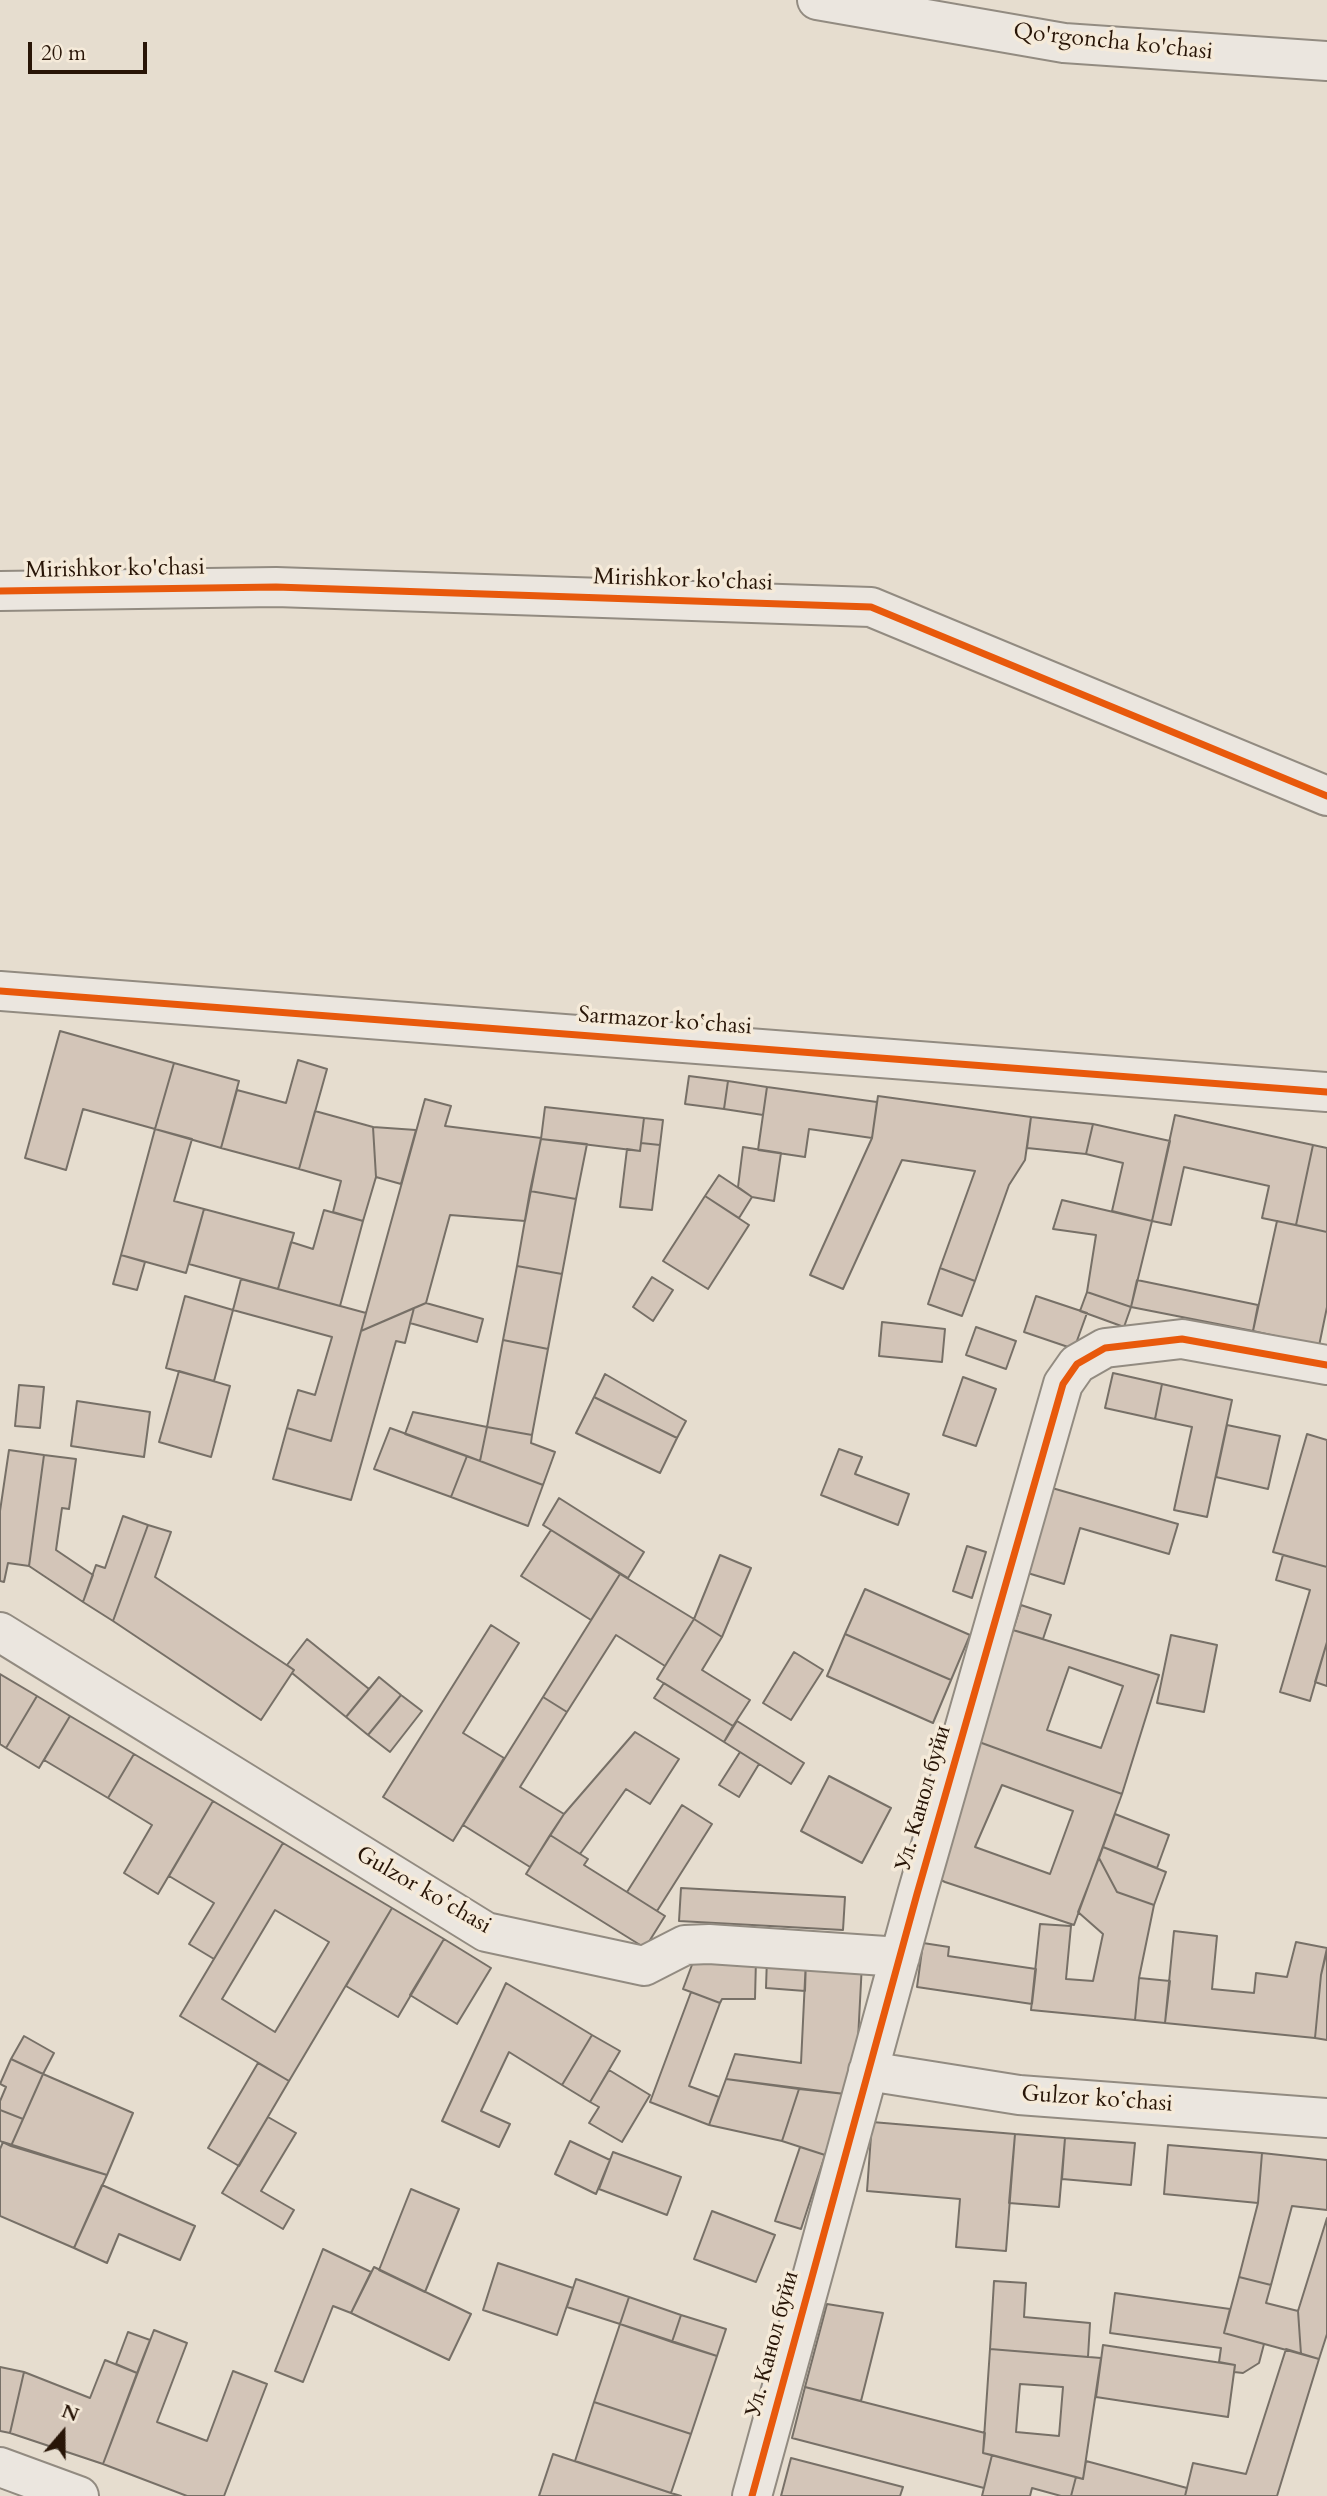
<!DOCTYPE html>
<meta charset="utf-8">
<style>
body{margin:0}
#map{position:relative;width:1327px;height:2496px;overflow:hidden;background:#e6ddcf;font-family:Cardo,serif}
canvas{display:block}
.north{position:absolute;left:28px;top:2398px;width:70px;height:70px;-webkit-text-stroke:5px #f5ead9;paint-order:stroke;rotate:20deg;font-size:19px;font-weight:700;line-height:28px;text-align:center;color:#281507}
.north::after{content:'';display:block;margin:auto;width:24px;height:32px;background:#281507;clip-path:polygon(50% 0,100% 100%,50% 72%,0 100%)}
.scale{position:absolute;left:28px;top:42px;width:119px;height:32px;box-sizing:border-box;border:4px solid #281507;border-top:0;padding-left:9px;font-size:21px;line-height:24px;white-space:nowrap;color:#281507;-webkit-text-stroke:5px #f5ead9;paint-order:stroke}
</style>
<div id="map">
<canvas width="1327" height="2496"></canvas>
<div class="north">N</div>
<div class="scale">20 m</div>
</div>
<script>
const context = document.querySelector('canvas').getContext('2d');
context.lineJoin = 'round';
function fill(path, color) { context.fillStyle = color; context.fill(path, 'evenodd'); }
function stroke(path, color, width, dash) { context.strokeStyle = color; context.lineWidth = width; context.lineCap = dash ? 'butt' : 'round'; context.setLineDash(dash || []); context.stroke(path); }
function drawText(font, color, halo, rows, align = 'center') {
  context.font = font + ' Cardo,serif'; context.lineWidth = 7; context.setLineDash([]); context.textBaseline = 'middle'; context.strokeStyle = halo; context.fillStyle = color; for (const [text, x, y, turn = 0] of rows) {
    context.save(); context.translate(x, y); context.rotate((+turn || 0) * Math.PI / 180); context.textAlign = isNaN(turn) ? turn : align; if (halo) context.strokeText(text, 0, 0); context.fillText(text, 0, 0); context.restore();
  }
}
const building = new Path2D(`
 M 60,1031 L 174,1063 L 155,1129 L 83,1109 L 66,1170 L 25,1158 Z
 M 298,1060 L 327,1069 L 299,1169 L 221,1148 L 237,1090 L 286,1103 Z
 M 174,1063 L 239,1081 L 221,1148 L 155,1129 Z
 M 689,1076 L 728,1081 L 724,1109 L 685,1104 Z
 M 728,1081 L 767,1087 L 763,1115 L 724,1109 Z
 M 767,1087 L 877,1102 L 872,1138 L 809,1129 L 805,1157 L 758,1150 Z
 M 878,1096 L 1031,1117 L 1025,1160 L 1009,1185 L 975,1281 L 940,1268 L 975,1171 L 902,1160 L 843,1289 L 810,1275 L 872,1138 Z
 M 425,1099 L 451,1106 L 445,1126 L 541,1138 L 525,1221 L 450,1215 L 426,1303 L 361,1331 Z
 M 545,1107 L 644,1118 L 640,1151 L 541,1139 Z
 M 315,1111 L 373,1127 L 376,1177 L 363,1221 L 333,1212 L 341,1181 L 299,1169 Z
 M 1175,1115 L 1313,1145 L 1296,1225 L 1262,1218 L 1269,1186 L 1184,1167 L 1171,1225 L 1152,1221 Z
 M 1031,1117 L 1093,1124 L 1086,1154 L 1027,1148 Z
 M 644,1118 L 663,1120 L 660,1145 L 641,1143 Z
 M 1093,1124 L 1170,1141 L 1152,1221 L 1112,1211 L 1123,1163 L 1086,1154 Z
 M 373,1127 L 416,1130 L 401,1184 L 376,1177 Z
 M 155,1129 L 192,1139 L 174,1201 L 204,1209 L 186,1273 L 121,1255 Z
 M 541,1139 L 587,1144 L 576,1199 L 530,1191 Z
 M 641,1143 L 660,1145 L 652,1210 L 620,1207 L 627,1149 L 640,1151 Z
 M 1313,1145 L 1327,1148 L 1327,1232 L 1296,1225 Z
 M 743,1147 L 781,1153 L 774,1201 L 752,1197 L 738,1187 Z
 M 719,1175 L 752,1197 L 739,1218 L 705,1196 Z
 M 530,1191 L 576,1199 L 562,1274 L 517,1266 Z
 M 705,1196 L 749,1225 L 708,1289 L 663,1261 Z
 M 1062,1200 L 1152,1221 L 1131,1307 L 1087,1292 L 1096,1235 L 1053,1229 Z
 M 204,1209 L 294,1233 L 278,1289 L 189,1264 Z
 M 324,1210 L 363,1221 L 340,1306 L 278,1289 L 291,1242 L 313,1249 Z
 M 1277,1221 L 1327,1232 L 1327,1307 L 1319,1346 L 1253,1331 Z
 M 121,1255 L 145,1262 L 137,1290 L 113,1284 Z
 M 517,1266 L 562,1274 L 548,1349 L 503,1340 Z
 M 940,1268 L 975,1281 L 962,1316 L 928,1304 Z
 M 652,1277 L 673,1290 L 653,1321 L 633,1307 Z
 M 241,1279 L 366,1313 L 331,1441 L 287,1428 L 298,1390 L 315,1395 L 332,1337 L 233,1310 Z
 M 1137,1280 L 1258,1305 L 1253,1331 L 1131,1307 Z
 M 1087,1292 L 1131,1307 L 1124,1327 L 1080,1311 Z
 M 185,1296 L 233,1310 L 214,1381 L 166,1368 Z
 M 1036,1296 L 1087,1313 L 1074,1349 L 1024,1332 Z
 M 426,1303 L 483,1319 L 477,1342 L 410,1323 L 414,1308 Z
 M 414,1308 L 405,1343 L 396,1341 L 351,1500 L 273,1479 L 287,1428 L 331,1441 L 361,1331 Z
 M 882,1322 L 945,1329 L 942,1362 L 879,1356 Z
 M 976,1327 L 1016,1341 L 1006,1369 L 966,1355 Z
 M 503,1340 L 548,1349 L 532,1435 L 487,1427 Z
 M 179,1371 L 230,1386 L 211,1457 L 159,1442 Z
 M 1113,1373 L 1162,1384 L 1155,1419 L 1105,1408 Z
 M 605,1374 L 686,1421 L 677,1438 L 594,1397 Z
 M 963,1377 L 996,1389 L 976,1446 L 943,1435 Z
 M 1162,1384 L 1232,1400 L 1207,1517 L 1174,1510 L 1192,1427 L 1155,1419 Z
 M 19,1385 L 44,1387 L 40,1428 L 15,1426 Z
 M 594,1397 L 677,1438 L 660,1473 L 576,1433 Z
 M 77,1401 L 150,1412 L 144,1457 L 71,1446 Z
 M 413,1412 L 487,1427 L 480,1461 L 405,1434 Z
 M 1227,1425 L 1280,1436 L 1268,1489 L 1216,1477 Z
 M 487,1427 L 532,1435 L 531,1443 L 555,1452 L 543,1485 L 480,1461 Z
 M 390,1428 L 467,1456 L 451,1497 L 374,1469 Z
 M 1307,1434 L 1327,1440 L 1327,1567 L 1273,1552 Z
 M 839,1449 L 862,1457 L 855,1474 L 909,1494 L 898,1525 L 821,1495 Z
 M 9,1450 L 44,1455 L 29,1566 L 8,1563 L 4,1582 L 0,1581 L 0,1511 Z
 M 44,1455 L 76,1459 L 69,1509 L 62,1508 L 56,1550 L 93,1575 L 83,1602 L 29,1566 Z
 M 467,1456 L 543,1485 L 528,1526 L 451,1497 Z
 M 1045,1486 L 1178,1524 L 1169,1554 L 1080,1528 L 1064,1584 L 1021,1571 Z
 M 559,1498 L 644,1552 L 628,1578 L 543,1525 Z
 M 123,1516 L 148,1525 L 113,1621 L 83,1602 L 96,1565 L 105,1568 Z
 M 148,1525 L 171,1532 L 155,1577 L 294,1670 L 261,1720 L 113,1621 Z
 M 551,1530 L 620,1574 L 591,1620 L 521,1576 Z
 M 967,1546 L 986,1552 L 972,1598 L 953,1591 Z
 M 720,1555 L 751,1568 L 722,1637 L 694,1619 Z
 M 1283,1555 L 1327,1567 L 1327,1642 L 1310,1701 L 1280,1692 L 1310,1590 L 1276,1580 Z
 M 620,1574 L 694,1619 L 665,1666 L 616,1635 L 567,1712 L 543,1697 Z
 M 865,1589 L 970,1635 L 951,1680 L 845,1634 Z
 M 1021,1605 L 1051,1615 L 1043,1639 L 1013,1630 Z
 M 694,1619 L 722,1637 L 702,1670 L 750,1700 L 733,1726 L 657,1679 Z
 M 491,1625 L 519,1643 L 463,1733 L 504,1758 L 453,1841 L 383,1797 Z
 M 1013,1630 L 1159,1675 L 1122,1794 L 979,1742 ZM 1069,1667 L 1123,1686 L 1101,1748 L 1047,1730 Z
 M 845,1634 L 951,1680 L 933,1723 L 827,1676 Z
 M 1171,1635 L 1217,1645 L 1204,1712 L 1157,1703 Z
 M 307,1639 L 369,1689 L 346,1717 L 292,1673 L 294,1670 L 287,1665 Z
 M 1327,1642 L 1327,1686 L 1315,1682 Z
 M 794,1652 L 823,1670 L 791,1720 L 763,1703 Z
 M 0,1674 L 37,1696 L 6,1748 L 0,1744 Z
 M 379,1677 L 401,1695 L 368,1735 L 346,1717 Z
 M 664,1683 L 733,1726 L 724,1742 L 654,1698 Z
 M 401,1695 L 422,1711 L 390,1752 L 368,1735 Z
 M 37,1696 L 70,1716 L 39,1768 L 6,1748 Z
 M 543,1697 L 567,1712 L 520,1787 L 564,1814 L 530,1867 L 463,1825 Z
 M 70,1716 L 134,1754 L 108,1798 L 44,1760 Z
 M 737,1721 L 804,1763 L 791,1784 L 724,1742 Z
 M 635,1732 L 679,1759 L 650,1804 L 626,1789 L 580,1854 L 550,1835 L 564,1814 Z
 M 979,1742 L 1122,1794 L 1074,1925 L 945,1882 L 920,1870 ZM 1002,1785 L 1073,1811 L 1050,1874 L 975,1847 Z
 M 740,1752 L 759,1764 L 739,1797 L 719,1785 Z
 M 134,1754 L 213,1801 L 158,1894 L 124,1873 L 152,1825 L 108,1798 Z
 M 829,1776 L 891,1808 L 862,1863 L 801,1831 Z
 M 213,1801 L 283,1843 L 214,1959 L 189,1944 L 214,1903 L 169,1876 Z
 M 682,1805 L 712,1824 L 657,1911 L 627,1892 Z
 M 1115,1814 L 1169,1835 L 1157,1868 L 1103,1847 Z
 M 550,1835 L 588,1859 L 584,1865 L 665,1916 L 645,1948 L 526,1874 Z
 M 283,1843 L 392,1908 L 289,2081 L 180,2016 ZM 275,1910 L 329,1942 L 275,2032 L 222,1999 Z
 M 1103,1847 L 1166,1872 L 1154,1905 L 1117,1892 L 1099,1858 Z
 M 1099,1858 L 1117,1892 L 1154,1905 L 1139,1978 L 1135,2020 L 1031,2010 L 1040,1924 L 1071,1926 L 1066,1979 L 1093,1981 L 1103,1934 L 1078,1912 Z
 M 681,1888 L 845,1897 L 843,1930 L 679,1921 Z
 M 392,1908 L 444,1939 L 398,2017 L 346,1986 Z
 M 1174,1931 L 1217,1936 L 1212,1989 L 1254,1993 L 1256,1973 L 1287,1977 L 1296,1942 L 1327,1948 L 1321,1975 L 1315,2038 L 1165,2023 Z
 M 444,1939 L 491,1968 L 457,2024 L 410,1995 Z
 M 923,1943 L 949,1947 L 948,1956 L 1036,1969 L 1032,2004 L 917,1987 Z
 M 1327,1951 L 1327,2040 L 1315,2038 L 1321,1975 Z
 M 696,1954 L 756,1959 L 755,1999 L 722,1999 L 720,2003 L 683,1989 Z
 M 767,1957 L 806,1959 L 805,1991 L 766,1988 Z
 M 806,1959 L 862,1963 L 857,2059 L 845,2094 L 726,2079 L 735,2054 L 801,2063 Z
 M 1139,1978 L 1170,1981 L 1165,2023 L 1135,2020 Z
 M 506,1983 L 592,2035 L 562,2085 L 509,2052 L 481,2111 L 510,2124 L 499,2147 L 442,2121 Z
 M 691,1992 L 720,2003 L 689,2086 L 719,2097 L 709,2125 L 650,2102 Z
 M 592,2035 L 620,2051 L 590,2102 L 562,2085 Z
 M 24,2036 L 54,2053 L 43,2074 L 11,2059 Z
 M 11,2059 L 43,2074 L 23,2119 L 0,2110 L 0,2101 L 6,2087 L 0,2084 Z
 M 258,2063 L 289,2081 L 239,2166 L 208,2148 Z
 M 609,2070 L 650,2095 L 622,2142 L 589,2123 L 599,2107 L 590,2102 Z
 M 43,2074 L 133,2113 L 107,2175 L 11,2146 Z
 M 726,2079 L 799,2089 L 782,2141 L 709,2125 Z
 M 799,2089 L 845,2094 L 825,2155 L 782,2141 Z
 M 0,2110 L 23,2119 L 11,2146 L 0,2141 Z
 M 268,2117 L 296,2133 L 261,2191 L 294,2210 L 283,2229 L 222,2193 Z
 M 872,2122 L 1015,2134 L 1006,2251 L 956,2247 L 960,2199 L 867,2191 Z
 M 1015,2134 L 1065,2138 L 1059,2207 L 1009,2203 Z
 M 1065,2138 L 1135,2143 L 1131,2185 L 1062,2179 Z
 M 570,2141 L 610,2160 L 596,2194 L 555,2174 Z
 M 3,2142 L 107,2175 L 74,2248 L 0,2216 L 0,2149 Z
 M 1168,2145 L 1262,2153 L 1258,2203 L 1164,2194 Z
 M 800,2147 L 825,2155 L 801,2229 L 775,2221 Z
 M 613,2152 L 681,2177 L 667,2215 L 599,2189 Z
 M 1262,2153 L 1327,2160 L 1327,2210 L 1292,2206 L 1271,2285 L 1239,2277 L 1258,2203 Z
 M 102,2185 L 195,2226 L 180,2260 L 119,2234 L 107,2263 L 74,2248 Z
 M 411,2189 L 459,2209 L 425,2292 L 379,2270 Z
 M 712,2211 L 775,2235 L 756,2282 L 694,2259 Z
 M 1327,2218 L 1327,2334 L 1319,2359 L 1301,2354 L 1298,2311 Z
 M 323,2249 L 371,2272 L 351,2313 L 333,2306 L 303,2382 L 275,2371 Z
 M 498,2263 L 573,2288 L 557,2335 L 483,2310 Z
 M 374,2267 L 471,2314 L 449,2360 L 351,2313 Z
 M 1239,2277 L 1271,2285 L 1266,2303 L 1298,2311 L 1301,2354 L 1224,2333 Z
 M 576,2279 L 629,2297 L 620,2324 L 567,2307 Z
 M 994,2281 L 1026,2283 L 1024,2317 L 1090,2323 L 1088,2357 L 990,2349 Z
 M 1115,2293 L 1230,2309 L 1224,2333 L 1264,2344 L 1259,2363 L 1243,2373 L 1234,2372 L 1235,2365 L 1219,2362 L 1221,2348 L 1110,2333 Z
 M 629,2297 L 681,2315 L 672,2342 L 620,2324 Z
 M 827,2304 L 883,2313 L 861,2401 L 805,2387 Z
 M 681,2315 L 726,2329 L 717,2356 L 672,2342 Z
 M 620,2324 L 717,2356 L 691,2434 L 594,2402 Z
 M 154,2330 L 187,2343 L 157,2422 L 207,2441 L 233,2371 L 267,2384 L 224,2496 L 187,2496 L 103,2464 Z
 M 128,2332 L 150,2340 L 137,2373 L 116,2364 Z
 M 1103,2345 L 1235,2365 L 1228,2417 L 1096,2397 Z
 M 990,2349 L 1101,2358 L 1083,2479 L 983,2453 ZM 1020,2384 L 1063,2387 L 1059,2436 L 1016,2432 Z
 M 1286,2349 L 1319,2359 L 1277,2496 L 1185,2496 L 1193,2463 L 1246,2474 Z
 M 105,2360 L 137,2373 L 103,2464 L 10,2433 L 24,2372 L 90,2398 Z
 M 0,2367 L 24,2372 L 10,2433 L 0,2431 Z
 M 805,2387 L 985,2433 L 983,2453 L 992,2455 L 984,2488 L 792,2438 Z
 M 594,2402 L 691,2434 L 671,2493 L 575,2461 Z
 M 553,2454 L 671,2493 L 681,2496 L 539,2496 Z
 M 992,2455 L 1076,2477 L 1071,2496 L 1061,2496 L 1032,2488 L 1030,2496 L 982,2496 Z
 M 791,2458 L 903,2487 L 900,2496 L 781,2496 Z
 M 1086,2461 L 1187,2488 L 1185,2496 L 1071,2496 L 1076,2477 L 1083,2479 Z`);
fill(building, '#d3c5b8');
stroke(building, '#777067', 2);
const street = new Path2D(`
 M 817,0 L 1064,43 L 1327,61
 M 0,591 L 276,587 L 871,607 L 1327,796
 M 0,991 L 1327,1092
 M 0,1632 L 486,1932 L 644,1966 L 685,1945 L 709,1944 L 900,1957
 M 868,2071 L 1019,2095 L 1327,2118
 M 0,2467 L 79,2496
 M 752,2496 L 917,1894 L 1063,1384 L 1077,1364 L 1105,1348 L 1182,1339 L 1327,1365`);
stroke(street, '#928b81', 42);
stroke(street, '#ebe6df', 38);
stroke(new Path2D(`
 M 0,591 L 276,587 L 871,607 L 1327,796
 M 0,991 L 1327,1092
 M 752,2496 L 917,1894 L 1063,1384 L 1077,1364 L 1105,1348 L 1182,1339 L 1327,1365`), '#e8590c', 7);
drawText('23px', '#281507', '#f5ead9', [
 ["Qo'rgoncha ko'chasi",1113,43,6],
 ["Mirishkor ko'chasi",115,570,-1],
 ["Mirishkor ko'chasi",683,581,2],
 ["Sarmazor koʻchasi",665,1022,4],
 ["Ул. Канол буйи",924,1799,-74],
 ["Gulzor koʻchasi",423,1891,30],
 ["Gulzor koʻchasi",1097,2100,4],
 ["Ул. Канол буйи",773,2345,-75]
]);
</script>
